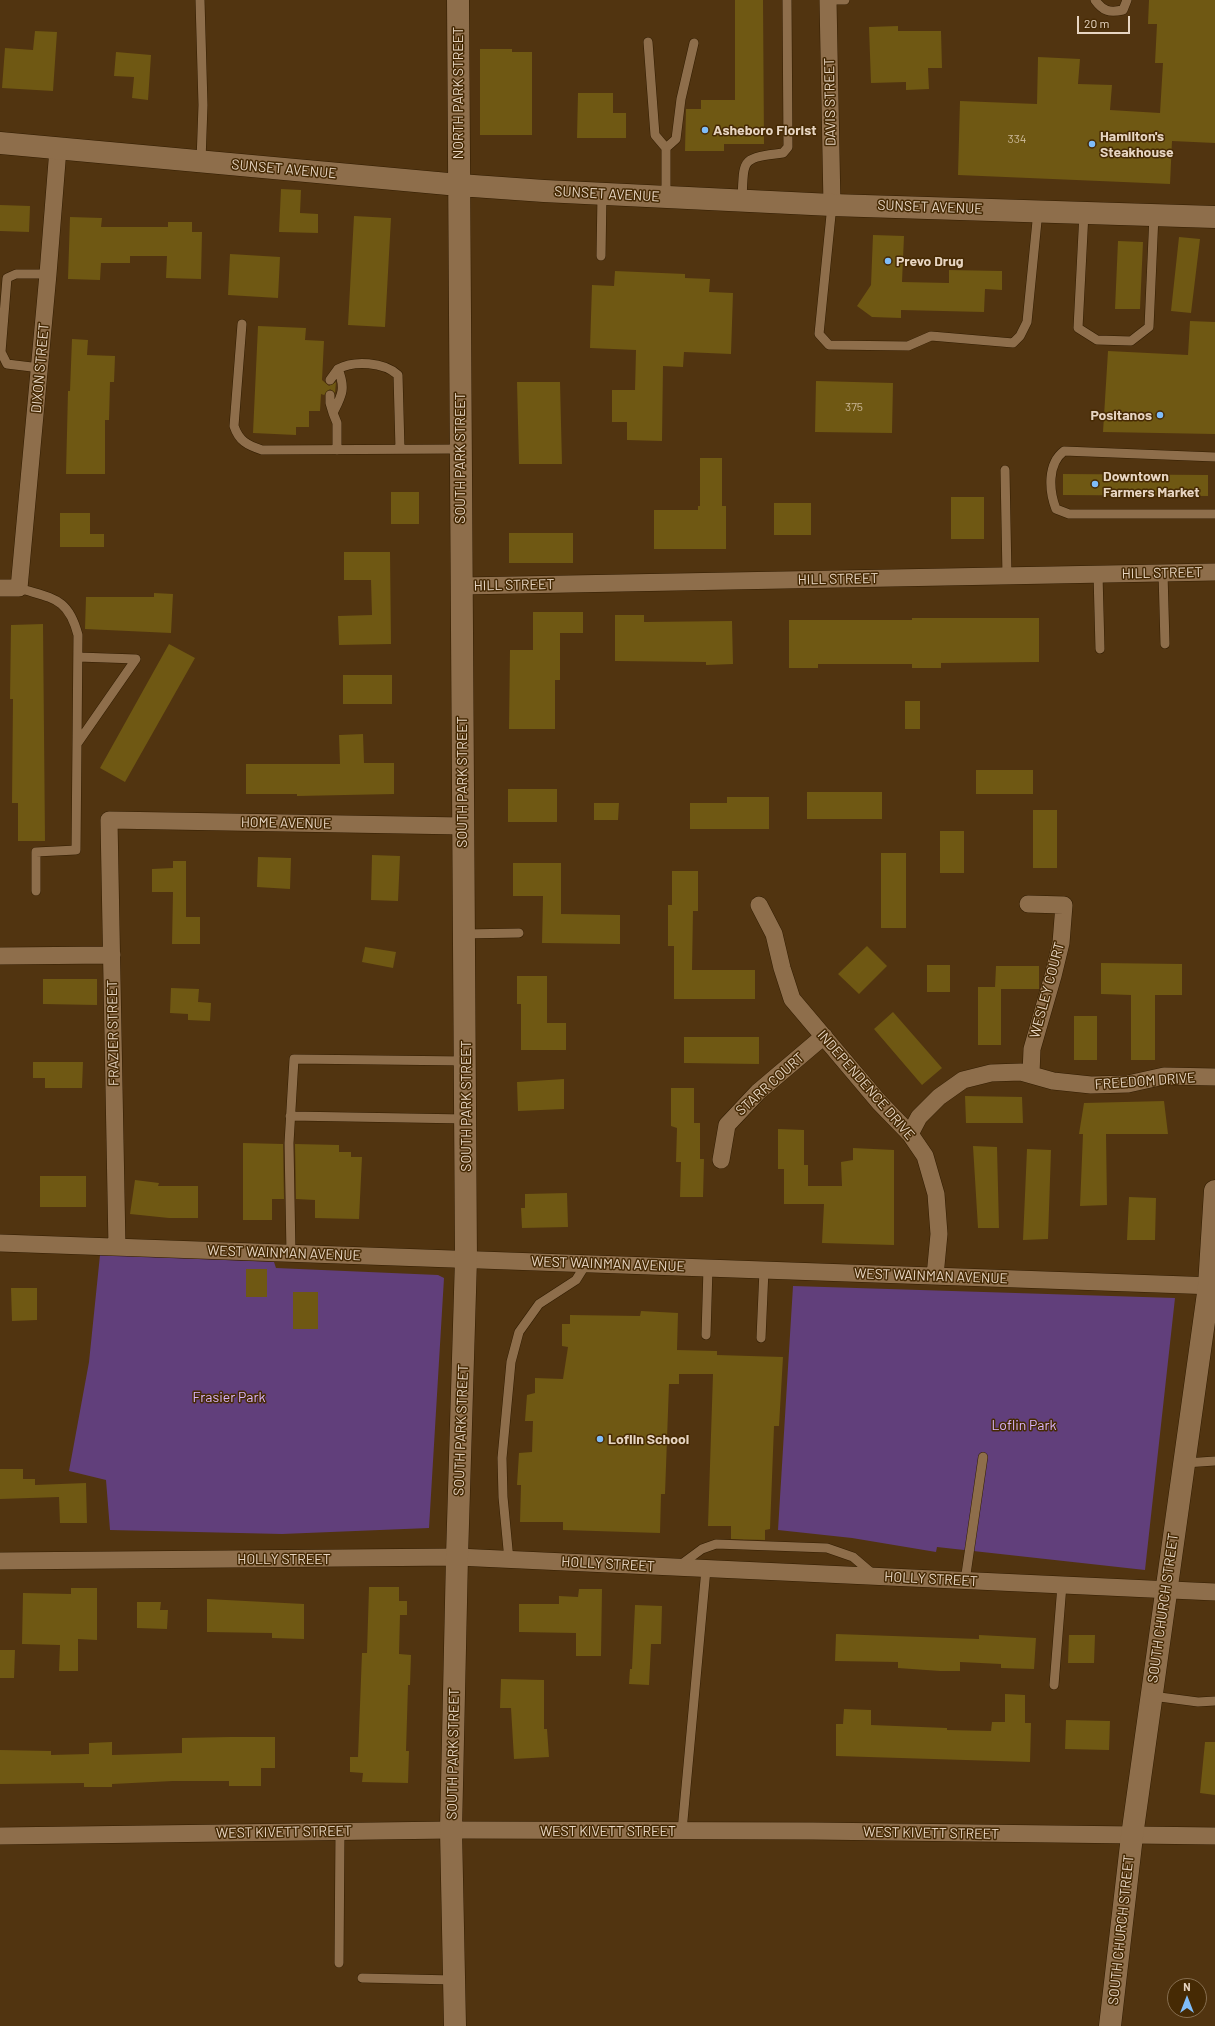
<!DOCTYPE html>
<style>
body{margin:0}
#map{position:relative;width:1215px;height:2026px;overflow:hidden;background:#513410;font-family:Barlow,sans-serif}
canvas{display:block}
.north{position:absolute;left:1167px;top:1978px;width:40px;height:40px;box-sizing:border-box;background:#462a04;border:1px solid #866e50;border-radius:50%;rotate:0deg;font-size:11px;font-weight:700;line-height:16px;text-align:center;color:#e7d5c2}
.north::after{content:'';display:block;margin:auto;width:14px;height:18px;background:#7fbdfa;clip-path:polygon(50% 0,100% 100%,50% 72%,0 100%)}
.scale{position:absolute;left:1077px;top:16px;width:53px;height:18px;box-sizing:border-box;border:2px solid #e7d5c2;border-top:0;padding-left:5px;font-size:12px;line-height:14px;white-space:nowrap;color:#e7d5c2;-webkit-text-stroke:3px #462a04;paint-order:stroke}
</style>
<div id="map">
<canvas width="1215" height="2026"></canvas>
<div class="north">N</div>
<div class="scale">20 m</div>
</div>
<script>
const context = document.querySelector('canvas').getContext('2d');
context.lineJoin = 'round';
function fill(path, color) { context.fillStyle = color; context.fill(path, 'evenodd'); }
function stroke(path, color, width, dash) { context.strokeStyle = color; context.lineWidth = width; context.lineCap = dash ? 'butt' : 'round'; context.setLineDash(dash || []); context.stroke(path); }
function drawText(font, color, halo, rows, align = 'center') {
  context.font = font + ' Barlow,sans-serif'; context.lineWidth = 3; context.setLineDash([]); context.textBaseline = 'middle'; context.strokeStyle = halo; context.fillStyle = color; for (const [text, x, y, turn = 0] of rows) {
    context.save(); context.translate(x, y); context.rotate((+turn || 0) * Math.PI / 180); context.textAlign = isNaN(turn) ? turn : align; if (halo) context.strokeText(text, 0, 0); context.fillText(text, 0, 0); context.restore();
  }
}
fill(new Path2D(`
 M 100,1255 L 274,1262 L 276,1268 L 438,1275 L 444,1278 L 429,1528 L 282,1534 L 110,1530 L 106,1480 L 69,1471 L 89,1362 Z
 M 793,1286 L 1175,1298 L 1145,1570 L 937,1547 L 936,1552 L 852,1538 L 778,1530 Z`), '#613f7b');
fill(new Path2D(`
 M 735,0 L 763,0 L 764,144 L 724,144 L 724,151 L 685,151 L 686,109 L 701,109 L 701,100 L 735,100 Z
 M 1149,0 L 1215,0 L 1215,143 L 1172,141 L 1170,184 L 958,175 L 960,101 L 1037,104 L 1038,57 L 1080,59 L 1078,84 L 1112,85 L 1110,110 L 1160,113 L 1163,63 L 1155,63 L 1157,24 L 1148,24 Z
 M 898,26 L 898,31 L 941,31 L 942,68 L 928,68 L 929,89 L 906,90 L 906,82 L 871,83 L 869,27 Z
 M 35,31 L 57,32 L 53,91 L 2,88 L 5,48 L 33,50 Z
 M 480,49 L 512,49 L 512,52 L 532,52 L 532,135 L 480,135 Z
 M 116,52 L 151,55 L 148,100 L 132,98 L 134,77 L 114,76 Z
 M 578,93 L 613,93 L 613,113 L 626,113 L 626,138 L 577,138 Z
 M 281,189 L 301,190 L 300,213 L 318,214 L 318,233 L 279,232 Z
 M 0,205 L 30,206 L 29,232 L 0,231 Z
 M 354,216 L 391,218 L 385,327 L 348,325 Z
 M 70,217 L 102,218 L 101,227 L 168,227 L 168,222 L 192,222 L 192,232 L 202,232 L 201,279 L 166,278 L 167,256 L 130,256 L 130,263 L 101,263 L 100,280 L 68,279 Z
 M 873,235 L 904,236 L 902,282 L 949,283 L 949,270 L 1002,271 L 1002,290 L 985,289 L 984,312 L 901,310 L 901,318 L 872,317 L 857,306 L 871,285 Z
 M 1179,237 L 1200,239 L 1191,313 L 1171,311 Z
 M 1118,241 L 1143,242 L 1140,309 L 1115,309 Z
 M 230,254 L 280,257 L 278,298 L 228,295 Z
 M 615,271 L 685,274 L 685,278 L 710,279 L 709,292 L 733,293 L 731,354 L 684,352 L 683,367 L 663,366 L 662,441 L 627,440 L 627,422 L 612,422 L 612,390 L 635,390 L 636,350 L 590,348 L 592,285 L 614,286 Z
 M 1190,321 L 1215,322 L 1215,434 L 1103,432 L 1108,351 L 1188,355 Z
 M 258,326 L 306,328 L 305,340 L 324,341 L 322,380 L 329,386 L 336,382 L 335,393 L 330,389 L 324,395 L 321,394 L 320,411 L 309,411 L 309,427 L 296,427 L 296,435 L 253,433 Z
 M 72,339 L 88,340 L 87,355 L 115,356 L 114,382 L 110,382 L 109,420 L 105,420 L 105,474 L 66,474 L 68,391 L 70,391 Z
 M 816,381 L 893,383 L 892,433 L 815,432 Z
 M 517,382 L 560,382 L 562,464 L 519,464 Z
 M 700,458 L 722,458 L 722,506 L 726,506 L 726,549 L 654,549 L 654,510 L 698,510 L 698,506 L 700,506 Z
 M 1063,474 L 1208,475 L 1208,496 L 1063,495 Z
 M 391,492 L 419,492 L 419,524 L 391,524 Z
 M 951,497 L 984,497 L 984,539 L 951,539 Z
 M 774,503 L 811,503 L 811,535 L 774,535 Z
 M 60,513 L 90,513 L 90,534 L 104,534 L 104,547 L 60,547 Z
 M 509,533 L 573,533 L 573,563 L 509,563 Z
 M 344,552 L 390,552 L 391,644 L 339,645 L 338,616 L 372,615 L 371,580 L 344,580 Z
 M 154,593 L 173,594 L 171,633 L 85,629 L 86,597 L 154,597 Z
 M 533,612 L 583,612 L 583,633 L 560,633 L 560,680 L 555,680 L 555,729 L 509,729 L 510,650 L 533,650 Z
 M 615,615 L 644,615 L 644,622 L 732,621 L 733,664 L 706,665 L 706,662 L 615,661 Z
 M 912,618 L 1039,618 L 1039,662 L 941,663 L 941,668 L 912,668 L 912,664 L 818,664 L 818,668 L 789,668 L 789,620 L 912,620 Z
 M 43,624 L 45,841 L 18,841 L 18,803 L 12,803 L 13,699 L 10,699 L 11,625 Z
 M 169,644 L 195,658 L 125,782 L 100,768 Z
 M 343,675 L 392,675 L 392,704 L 343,704 Z
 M 905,701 L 920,701 L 920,729 L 905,729 Z
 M 363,734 L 364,763 L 394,763 L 394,794 L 297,796 L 297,794 L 246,794 L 246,764 L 340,764 L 339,735 Z
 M 976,770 L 1033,770 L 1033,794 L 976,794 Z
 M 508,789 L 557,789 L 557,822 L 508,822 Z
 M 807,792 L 882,792 L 882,819 L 807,819 Z
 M 727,797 L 769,797 L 769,829 L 690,829 L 690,803 L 727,803 Z
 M 594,803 L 619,803 L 618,820 L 594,820 Z
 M 1033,810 L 1057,810 L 1057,868 L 1033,868 Z
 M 940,831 L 964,831 L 964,873 L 940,873 Z
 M 881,853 L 906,853 L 906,928 L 881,928 Z
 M 372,855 L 400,856 L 398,901 L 371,900 Z
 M 258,857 L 291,858 L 290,889 L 257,887 Z
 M 173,861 L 186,861 L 186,917 L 200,917 L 200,944 L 172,944 L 173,892 L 152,892 L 152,869 L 173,868 Z
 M 513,863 L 561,863 L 561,914 L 620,915 L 620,944 L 542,943 L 543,896 L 513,896 Z
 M 672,871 L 698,871 L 698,911 L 693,911 L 692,970 L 755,970 L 755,999 L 674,999 L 674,946 L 668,946 L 668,905 L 672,905 Z
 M 867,946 L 887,966 L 859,994 L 838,974 Z
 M 365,947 L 396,952 L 393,968 L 362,962 Z
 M 1101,963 L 1182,964 L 1182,995 L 1155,995 L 1155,1060 L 1131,1060 L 1131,995 L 1101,994 Z
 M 927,965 L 950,965 L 950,992 L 927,992 Z
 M 996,966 L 1039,966 L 1039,989 L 1001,989 L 1001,1045 L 978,1045 L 978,987 L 995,987 Z
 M 517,976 L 547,976 L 547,1023 L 566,1023 L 566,1050 L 521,1050 L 521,1004 L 517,1004 Z
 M 43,979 L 97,979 L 97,1005 L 43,1004 Z
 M 171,988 L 199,989 L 198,1002 L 211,1003 L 210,1021 L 188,1020 L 188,1014 L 170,1013 Z
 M 893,1012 L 942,1068 L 922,1085 L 874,1029 Z
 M 1074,1016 L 1097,1016 L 1097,1060 L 1074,1060 Z
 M 684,1037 L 759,1037 L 759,1064 L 684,1063 Z
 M 33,1062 L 83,1062 L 82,1088 L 45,1088 L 45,1078 L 33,1078 Z
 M 564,1079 L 564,1109 L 518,1111 L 517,1082 Z
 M 671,1088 L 694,1088 L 694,1123 L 700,1123 L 700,1159 L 704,1159 L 703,1197 L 680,1197 L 681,1162 L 676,1162 L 677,1128 L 671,1126 Z
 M 965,1096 L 1022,1097 L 1023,1123 L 966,1123 Z
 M 1164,1101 L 1168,1134 L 1106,1134 L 1107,1205 L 1080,1206 L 1083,1134 L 1079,1134 L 1084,1103 Z
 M 778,1129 L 804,1130 L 804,1165 L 808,1165 L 808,1186 L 842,1186 L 841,1162 L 853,1160 L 853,1148 L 894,1150 L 894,1245 L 822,1243 L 824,1204 L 784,1204 L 784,1169 L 778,1169 Z
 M 243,1143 L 283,1144 L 284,1199 L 272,1199 L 272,1220 L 243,1220 Z
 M 295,1144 L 339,1145 L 339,1152 L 351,1152 L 351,1157 L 362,1157 L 359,1219 L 315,1218 L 315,1200 L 296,1199 Z
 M 973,1146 L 997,1147 L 999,1228 L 978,1228 Z
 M 1027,1149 L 1051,1150 L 1048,1239 L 1023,1240 Z
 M 40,1176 L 86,1176 L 86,1207 L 40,1207 Z
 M 135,1180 L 159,1183 L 158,1186 L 198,1186 L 198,1218 L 169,1218 L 130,1214 Z
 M 567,1193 L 568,1227 L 522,1228 L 521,1208 L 525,1208 L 525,1194 Z
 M 1129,1197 L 1156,1198 L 1155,1240 L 1127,1240 Z
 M 246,1269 L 267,1269 L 267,1297 L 246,1297 Z
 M 11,1288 L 37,1288 L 37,1320 L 12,1321 Z
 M 293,1292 L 318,1292 L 318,1329 L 293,1329 Z
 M 641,1311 L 678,1313 L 677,1350 L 717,1351 L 717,1355 L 783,1357 L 779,1426 L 774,1426 L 770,1529 L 765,1530 L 765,1540 L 731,1539 L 731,1526 L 708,1526 L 713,1374 L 679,1374 L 679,1384 L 669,1384 L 665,1494 L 661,1494 L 660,1533 L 563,1530 L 563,1522 L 520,1522 L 521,1485 L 517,1485 L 519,1453 L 532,1452 L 533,1421 L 525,1421 L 527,1395 L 535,1393 L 535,1378 L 563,1379 L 568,1347 L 562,1346 L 562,1324 L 570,1324 L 570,1315 L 640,1316 Z
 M 0,1469 L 23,1469 L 23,1479 L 35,1479 L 35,1485 L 86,1483 L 87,1523 L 60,1523 L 59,1497 L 0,1499 Z
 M 369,1587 L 399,1587 L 399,1601 L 407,1601 L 407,1615 L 400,1615 L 399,1654 L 411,1655 L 410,1685 L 408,1685 L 406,1751 L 409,1751 L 408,1783 L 362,1782 L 363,1773 L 350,1772 L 350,1757 L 358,1757 L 362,1653 L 367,1653 Z
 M 71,1588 L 97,1588 L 97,1640 L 78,1639 L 78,1671 L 59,1671 L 60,1645 L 22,1644 L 23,1593 L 71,1594 Z
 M 579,1589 L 602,1589 L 601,1656 L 576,1656 L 576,1633 L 519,1632 L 519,1604 L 559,1604 L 559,1596 L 578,1597 Z
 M 207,1599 L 304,1604 L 304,1639 L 272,1638 L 272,1633 L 207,1632 Z
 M 137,1602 L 161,1602 L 160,1610 L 168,1610 L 167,1629 L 137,1628 Z
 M 635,1605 L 662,1606 L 661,1644 L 651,1644 L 649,1685 L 629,1684 L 630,1669 L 632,1669 Z
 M 836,1634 L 979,1639 L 979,1635 L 1036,1638 L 1034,1669 L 1001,1668 L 1001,1664 L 960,1662 L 960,1671 L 940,1671 L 898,1668 L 898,1662 L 835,1661 Z
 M 1069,1635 L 1095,1635 L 1094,1663 L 1068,1663 Z
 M 0,1650 L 15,1650 L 14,1678 L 0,1678 Z
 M 501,1679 L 544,1680 L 544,1729 L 547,1729 L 549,1757 L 514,1759 L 511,1708 L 500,1708 Z
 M 1005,1694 L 1025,1695 L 1025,1723 L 1031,1723 L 1030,1762 L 836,1756 L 836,1724 L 843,1724 L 844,1709 L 871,1710 L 871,1725 L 947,1728 L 947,1730 L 991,1731 L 992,1722 L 1005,1722 Z
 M 1066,1720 L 1110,1721 L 1109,1750 L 1065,1749 Z
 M 230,1737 L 275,1737 L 275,1768 L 261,1768 L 261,1786 L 229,1786 L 229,1781 L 173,1781 L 112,1784 L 112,1787 L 84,1787 L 84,1783 L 0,1784 L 0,1750 L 51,1751 L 51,1755 L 89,1754 L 89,1743 L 112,1742 L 112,1755 L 182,1753 L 182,1738 Z
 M 1205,1742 L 1215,1742 L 1215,1795 L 1200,1793 Z`), '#6f5813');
const service = new Path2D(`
 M 200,0 L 203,105 L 201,161
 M 828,0 L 845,0
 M 1095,0 C 1103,11 1109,13 1123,10 L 1127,0
 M 648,42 L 655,135 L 666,148 L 666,197
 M 666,148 L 676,139 L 681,99 L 694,43
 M 742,200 C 744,159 740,158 783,153 L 788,147 L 787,0
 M 832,205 L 819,334 L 829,345 L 908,346 L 931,336 L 1013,343 L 1020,336 L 1027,322 L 1038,211
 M 1084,213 L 1078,328 L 1097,340 L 1131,341 L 1149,327 L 1154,215
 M 601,256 L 602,194
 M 242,324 L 234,426 C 239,441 247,445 262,450 L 460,449
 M 40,368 L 7,364 L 1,352 L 7,278 L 16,274 L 48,274
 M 330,380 L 338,369
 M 330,395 L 330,403 L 333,413
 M 337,450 L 337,423 L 333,413 C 342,395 346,389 338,369 C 354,360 384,362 398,375 L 400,449
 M 1215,457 L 1064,451 C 1047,464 1049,491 1056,509 L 1069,514 L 1215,514
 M 1005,470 L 1007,576
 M 1163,573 L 1165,644
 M 1098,574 L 1100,649
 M 19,588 C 53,599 68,597 78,635 L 76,850 L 36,852 L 36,891
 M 77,744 L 136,659 L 78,657
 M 464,934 L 519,933
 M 290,1116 L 466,1119
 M 291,1253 L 289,1143 L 294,1059 L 465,1061
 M 706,1335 L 708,1268
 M 761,1338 L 764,1270
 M 1185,1463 L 1215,1461
 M 509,1560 L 503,1497 L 502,1458 L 511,1362 L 519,1332 L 539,1304 L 576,1280 L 586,1264
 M 679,1566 L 702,1549 L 716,1544 L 827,1548 L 853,1557 L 874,1575
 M 965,1581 L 983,1457
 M 1054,1685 L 1062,1585
 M 1152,1696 L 1198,1702 L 1215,1701
 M 682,1831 L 706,1569
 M 339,1963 L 340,1832
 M 362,1978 L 454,1980`);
const minor = new Path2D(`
 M 828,0 L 832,205
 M 461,586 L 1215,572
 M 0,588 L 19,588 L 48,274 L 58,149
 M 1028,904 L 1064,905 L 1061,943 L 1053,976 L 1032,1049 L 1031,1074
 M 759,905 L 774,934 L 782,968 L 792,999 L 879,1102 L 910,1134 L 925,1156 L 936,1194 L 939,1234 L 935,1276
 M 0,956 L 112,955
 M 910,1134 L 919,1117 L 939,1097 L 963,1080 L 991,1073 L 1021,1072 L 1053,1081 L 1091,1085 L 1128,1084 L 1164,1076 L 1215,1077
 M 721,1160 L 727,1125 L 758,1092 L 824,1036
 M 0,1243 L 1215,1286
 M 117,1247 L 109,820 L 463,826
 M 0,1561 L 457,1557 L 1215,1592
 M 0,1836 L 451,1830 L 813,1831 L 1215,1836`);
const tertiary = new Path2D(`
 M 1110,2026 L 1132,1836 L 1209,1286 L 1215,1191`);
const secondary = new Path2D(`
 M 0,143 L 459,185 L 544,191 L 832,205 L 1215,217
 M 455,2026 L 451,1830 L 457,1557 L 466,1259 L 458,0`);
stroke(service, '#321d02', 10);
stroke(minor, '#321d02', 18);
stroke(tertiary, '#321d02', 23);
stroke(secondary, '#321d02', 23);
stroke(service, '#8e6e4b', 9);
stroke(minor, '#8e6e4b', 17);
stroke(tertiary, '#8e6e4b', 22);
stroke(secondary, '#8e6e4b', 22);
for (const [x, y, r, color] of [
 [705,130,4,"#7fbdfa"],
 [1092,144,4,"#7fbdfa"],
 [888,261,4,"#7fbdfa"],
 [1160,415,4,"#7fbdfa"],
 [1095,484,4,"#7fbdfa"],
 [600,1439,4,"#7fbdfa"]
]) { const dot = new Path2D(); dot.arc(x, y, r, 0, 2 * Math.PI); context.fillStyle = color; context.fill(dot); stroke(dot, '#462a04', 1.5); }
drawText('12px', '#c9b696', null, [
 ["334",1017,139],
 ["375",854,407]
]);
drawText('14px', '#e7d5c2', '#462a04', [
 ["NORTH PARK STREET",458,93,-90],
 ["DAVIS STREET",830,102,-91],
 ["SUNSET AVENUE",284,169,5],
 ["SUNSET AVENUE",607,194,3],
 ["SUNSET AVENUE",930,207,2],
 ["DIXON STREET",40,368,-85],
 ["SOUTH PARK STREET",460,458,-90],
 ["HILL STREET",1162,573,-1],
 ["HILL STREET",838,579,-1],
 ["HILL STREET",514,585,-1],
 ["SOUTH PARK STREET",462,782,-90],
 ["HOME AVENUE",286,823,1],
 ["WESLEY COURT",1047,990,-75],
 ["FRAZIER STREET",113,1033,-91],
 ["FREEDOM DRIVE",1145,1081,-4],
 ["STARR COURT",770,1084,-42],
 ["INDEPENDENCE DRIVE",866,1085,49],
 ["SOUTH PARK STREET",466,1106,-90],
 ["WEST WAINMAN AVENUE",284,1253,2],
 ["WEST WAINMAN AVENUE",608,1264,2],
 ["WEST WAINMAN AVENUE",931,1276,2],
 ["SOUTH PARK STREET",461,1430,-88],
 ["HOLLY STREET",284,1559],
 ["HOLLY STREET",608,1564,3],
 ["HOLLY STREET",931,1579,3],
 ["SOUTH CHURCH STREET",1163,1608,-82],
 ["SOUTH PARK STREET",453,1754,-89],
 ["WEST KIVETT STREET",608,1831],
 ["WEST KIVETT STREET",284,1832,-1],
 ["WEST KIVETT STREET",931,1833,1],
 ["SOUTH CHURCH STREET",1121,1930,-84]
]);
drawText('bold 14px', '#e7d5c2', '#462a04', [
 ["Asheboro Florist",713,130],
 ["Hamilton's",1100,136],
 ["Steakhouse",1100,152],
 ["Prevo Drug",896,261],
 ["Positanos",1152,415,"right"],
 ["Downtown",1103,476],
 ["Farmers Market",1103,492],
 ["Loflin School",608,1439]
], 'left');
drawText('14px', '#dab4fb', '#462a04', [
 ["Frasier Park",229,1397],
 ["Loflin Park",1024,1425]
]);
</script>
